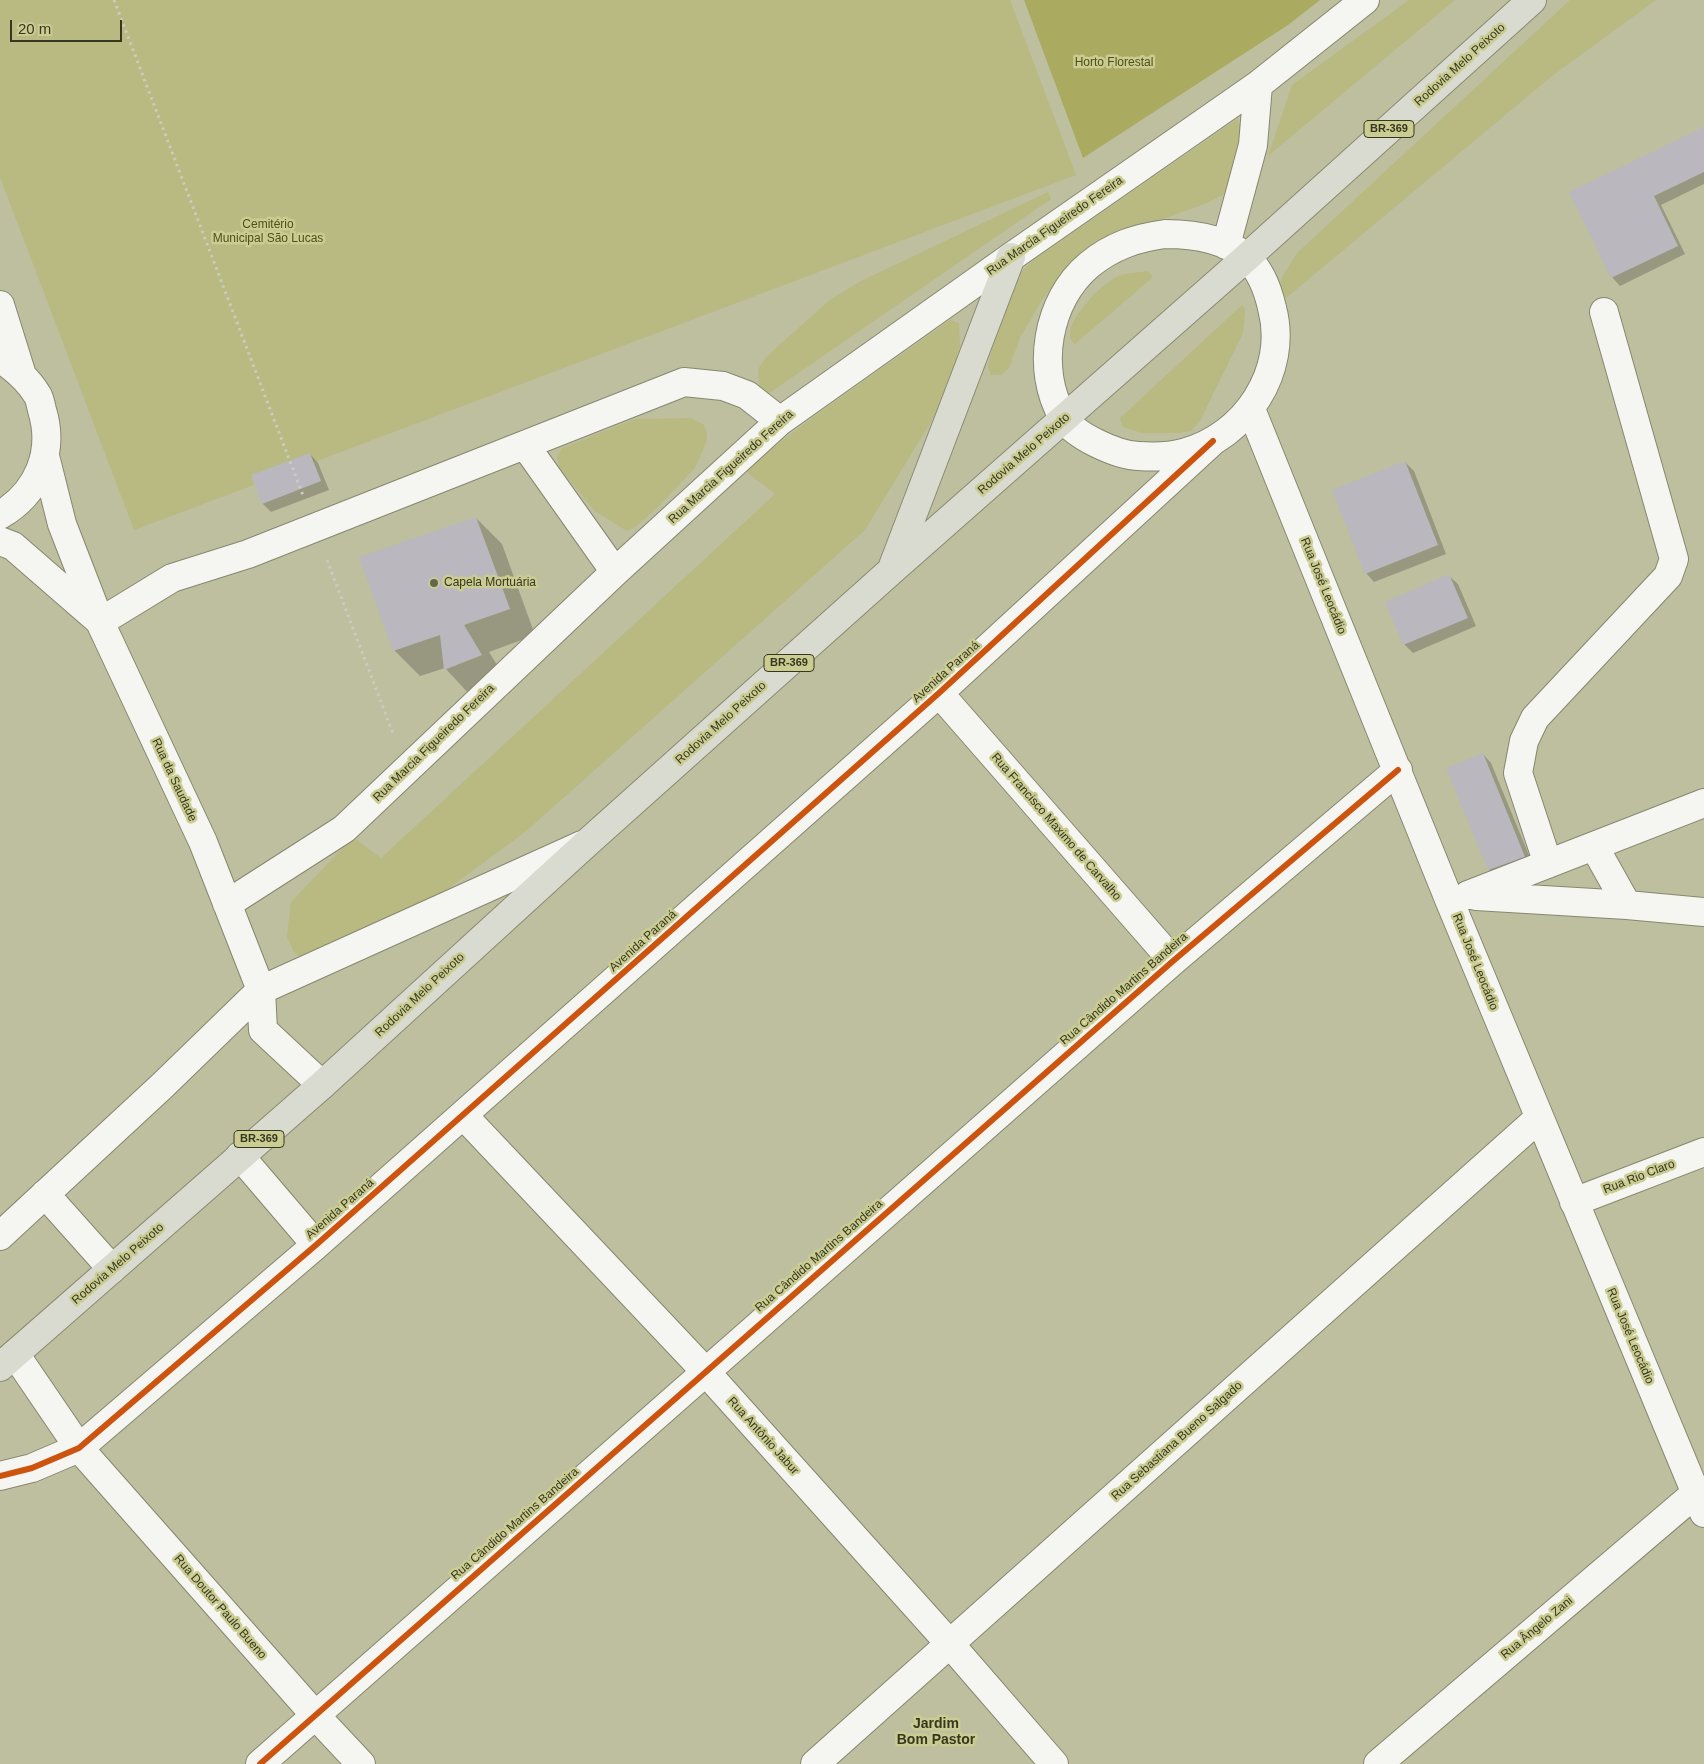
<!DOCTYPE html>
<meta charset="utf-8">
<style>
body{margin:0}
#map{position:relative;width:1704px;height:1764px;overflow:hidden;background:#bdbf9f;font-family:Arial,sans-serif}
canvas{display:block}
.scale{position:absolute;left:10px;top:20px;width:112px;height:22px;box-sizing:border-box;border:2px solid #36371f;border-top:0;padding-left:6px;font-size:15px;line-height:18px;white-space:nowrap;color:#36371f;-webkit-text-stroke:4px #cacc92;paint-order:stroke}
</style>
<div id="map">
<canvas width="1704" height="1764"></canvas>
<div class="scale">20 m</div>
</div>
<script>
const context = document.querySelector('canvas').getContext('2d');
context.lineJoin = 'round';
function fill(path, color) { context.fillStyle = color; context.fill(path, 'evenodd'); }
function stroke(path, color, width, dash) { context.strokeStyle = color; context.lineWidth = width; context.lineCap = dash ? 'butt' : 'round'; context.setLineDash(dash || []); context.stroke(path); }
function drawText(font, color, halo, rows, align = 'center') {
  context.font = font + ' Arial,sans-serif'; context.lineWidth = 5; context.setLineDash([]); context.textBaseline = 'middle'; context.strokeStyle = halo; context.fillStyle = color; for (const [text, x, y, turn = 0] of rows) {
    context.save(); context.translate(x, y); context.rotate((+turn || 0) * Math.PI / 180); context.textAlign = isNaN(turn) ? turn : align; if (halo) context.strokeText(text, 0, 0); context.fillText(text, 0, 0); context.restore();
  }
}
fill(new Path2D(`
 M 0,0 L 1010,0 L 1076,175 L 134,530 L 0,177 Z
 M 1409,0 L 1455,0 L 1268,156 L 1292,85 Z
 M 1570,0 L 1656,0 L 1552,76 L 1286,298 L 1280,289 L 1282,277 L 1297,253 Z
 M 1237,119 L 1241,125 L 1234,189 L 1207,203 L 1125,233 L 1066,270 L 1042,300 L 1020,338 L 1009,368 L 1001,375 L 991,375 L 988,367 L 990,356 L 1014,280 L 1032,261 Z
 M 1048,192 L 1051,199 L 765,396 L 760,393 L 758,369 L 767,356 L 831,299 L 861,281 Z
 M 1147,271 L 1151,274 L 1152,278 L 1075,344 C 1055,329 1101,285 1116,277 C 1124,273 1137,273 1147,271 Z
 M 1242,305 L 1245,309 L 1245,314 L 1243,333 L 1200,421 L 1191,431 L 1179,433 L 1142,433 L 1123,427 L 1120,418 Z
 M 950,320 L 959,323 L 960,346 L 951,380 L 935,415 L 865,530 L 525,832 L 418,911 L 306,962 L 294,952 L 287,937 L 291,902 L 353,837 L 381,858 L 775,494 L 744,470 L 816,415 Z
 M 691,418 L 703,424 L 707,432 L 707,440 L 695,468 L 656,509 L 635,527 L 627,531 L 595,511 L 560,469 L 557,457 L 562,448 L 635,419 Z`), '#b8ba82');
fill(new Path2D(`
 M 1024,0 L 1320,0 L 1288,25 L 1083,158 Z`), '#aaab61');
fill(new Path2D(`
 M 1704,130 L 1704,184 L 1661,205 L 1685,254 L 1620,286 L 1612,277 L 1571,193 Z
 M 310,454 L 318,463 L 329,490 L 271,512 L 263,504 L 253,476 Z
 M 1405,462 L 1414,471 L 1446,554 L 1374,582 L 1366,573 Z
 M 476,518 L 502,544 L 535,635 L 489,652 L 507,681 L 471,696 L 445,668 L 420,676 L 394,650 Z
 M 1449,576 L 1458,584 L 1476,626 L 1413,653 L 1404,644 L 1386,602 Z
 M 1483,754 L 1491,763 L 1533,865 L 1498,878 L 1489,869 Z`), '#0003');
fill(new Path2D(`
 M 1704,127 L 1704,172 L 1654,196 L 1678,246 L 1611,278 L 1569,192 Z
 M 310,453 L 321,481 L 262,504 L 251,475 Z
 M 1405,461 L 1438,545 L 1365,574 L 1332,490 Z
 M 476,517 L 510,609 L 464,625 L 482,655 L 444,670 L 440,635 L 393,651 L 359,557 Z
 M 1449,574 L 1468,618 L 1403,645 L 1385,602 Z
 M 1483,753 L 1525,857 L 1488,870 L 1446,768 Z`), '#bab7bf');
const minor = new Path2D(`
 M 1165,234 C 1192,234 1225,238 1247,258 C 1260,270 1268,290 1272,308 C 1289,371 1245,437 1183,453 C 1169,457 1153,457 1138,456 C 1117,455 1074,436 1063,417 C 1035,370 1047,300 1089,265 C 1112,246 1136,238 1165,234 Z
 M 1226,245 L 1253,145 L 1258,85
 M 0,305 L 21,372
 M 0,358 C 15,369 28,379 38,396 C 40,400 41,406 42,410 C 55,452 38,493 0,515
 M 1251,409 L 1450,902 L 1704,1513
 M 525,445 L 615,572
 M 45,456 L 62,524 L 100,622 L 203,842 L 261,990 L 263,1030 L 322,1085
 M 0,541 L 13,546 L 97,619
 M 100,622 L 172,578 L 248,554 L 684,382 L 723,386 L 747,395 L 780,421
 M 939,693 L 1173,961
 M 1594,846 L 1627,905
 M 1548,864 L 1518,773 L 1524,741 L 1535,718 L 1668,576 L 1674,559 L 1604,312
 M 1468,895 L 1704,803
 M 1476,896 L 1627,905 L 1704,912
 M 227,904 L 344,829 L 615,572 L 780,421 L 1011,257 L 1258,85 L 1365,0
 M 463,1115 L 705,1371 L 950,1644 L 1054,1764
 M 240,1156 L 316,1245
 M 45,1194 L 112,1269
 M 1574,1202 L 1704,1152
 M 0,1236 L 162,1086 L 261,990 L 582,845
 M 15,1354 L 79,1448 L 315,1715 L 361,1764
 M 0,1476 L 32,1468 L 79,1448 L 316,1245 L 939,693 L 1213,441
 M 260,1764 L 1173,961 L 1398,770
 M 815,1764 L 1539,1118
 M 1378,1764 L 1696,1493`);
const major = new Path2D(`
 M 893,566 L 1011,257
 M 0,1367 L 322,1085 L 588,842 L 892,570 L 1246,258 L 1532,0`);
stroke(minor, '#87876f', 30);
stroke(major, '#8a8b70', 30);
stroke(new Path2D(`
 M 114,0 L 304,498
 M 327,560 L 394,736`), '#cbcbc1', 3, [2.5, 4]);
stroke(minor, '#f5f5f1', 28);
stroke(major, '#dadbd0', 28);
stroke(new Path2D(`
 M 0,1476 L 32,1468 L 79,1448 L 316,1245 L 939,693 L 1213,441
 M 260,1764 L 1173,961 L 1398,770`), '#cd540f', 6);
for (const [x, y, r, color] of [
 [434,583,5,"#65674c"]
]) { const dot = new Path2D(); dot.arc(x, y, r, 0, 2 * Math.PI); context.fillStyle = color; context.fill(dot); stroke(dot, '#cacc92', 2); }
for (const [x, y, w] of [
 [1389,129,50],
 [789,663,50],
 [259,1139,50]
]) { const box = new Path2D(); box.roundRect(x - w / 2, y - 8.5, w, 17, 4); context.fillStyle = '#cacc92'; context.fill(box); stroke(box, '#36371f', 1); }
drawText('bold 11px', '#36371f', null, [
 ["BR-369",1389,129],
 ["BR-369",789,663],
 ["BR-369",259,1139]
]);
drawText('12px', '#4f5018', '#cacc92', [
 ["Horto Florestal",1114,63],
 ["Cemitério",268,225],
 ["Municipal São Lucas",268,239]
]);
drawText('12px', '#36371f', '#cacc92', [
 ["Rodovia Melo Peixoto",1460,65,-42],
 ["Rua Marcia Figueiredo Fereira",1055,226,-35],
 ["Rodovia Melo Peixoto",1024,454,-41],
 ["Rua Marcia Figueiredo Fereira",731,467,-42],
 ["Rua José Leocádio",1323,586,68],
 ["Avenida Paraná",946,672,-42],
 ["Rodovia Melo Peixoto",721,723,-42],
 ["Rua Marcia Figueiredo Fereira",434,743,-44],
 ["Rua da Saudade",174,780,65],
 ["Rua Francisco Maximo de Carvalho",1056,827,49],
 ["Avenida Paraná",643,941,-42],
 ["Rua José Leocádio",1475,962,68],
 ["Rua Cândido Martins Bandeira",1124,989,-41],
 ["Rodovia Melo Peixoto",420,995,-43],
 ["Rua Rio Claro",1639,1177,-21],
 ["Avenida Paraná",340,1209,-41],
 ["Rua Cândido Martins Bandeira",819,1256,-41],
 ["Rodovia Melo Peixoto",118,1264,-41],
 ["Rua José Leocádio",1630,1336,67],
 ["Rua Antônio Jabur",763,1436,48],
 ["Rua Sebastiana Bueno Salgado",1177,1441,-42],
 ["Rua Cândido Martins Bandeira",515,1524,-41],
 ["Rua Doutor Paulo Bueno",220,1607,49],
 ["Rua Ângelo Zani",1537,1628,-40]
]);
drawText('12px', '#36371f', '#cacc92', [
 ["Capela Mortuária",444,583]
], 'left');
drawText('bold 14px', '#36371f', '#cacc92', [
 ["Jardim",936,1724],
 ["Bom Pastor",936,1740]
]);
</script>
